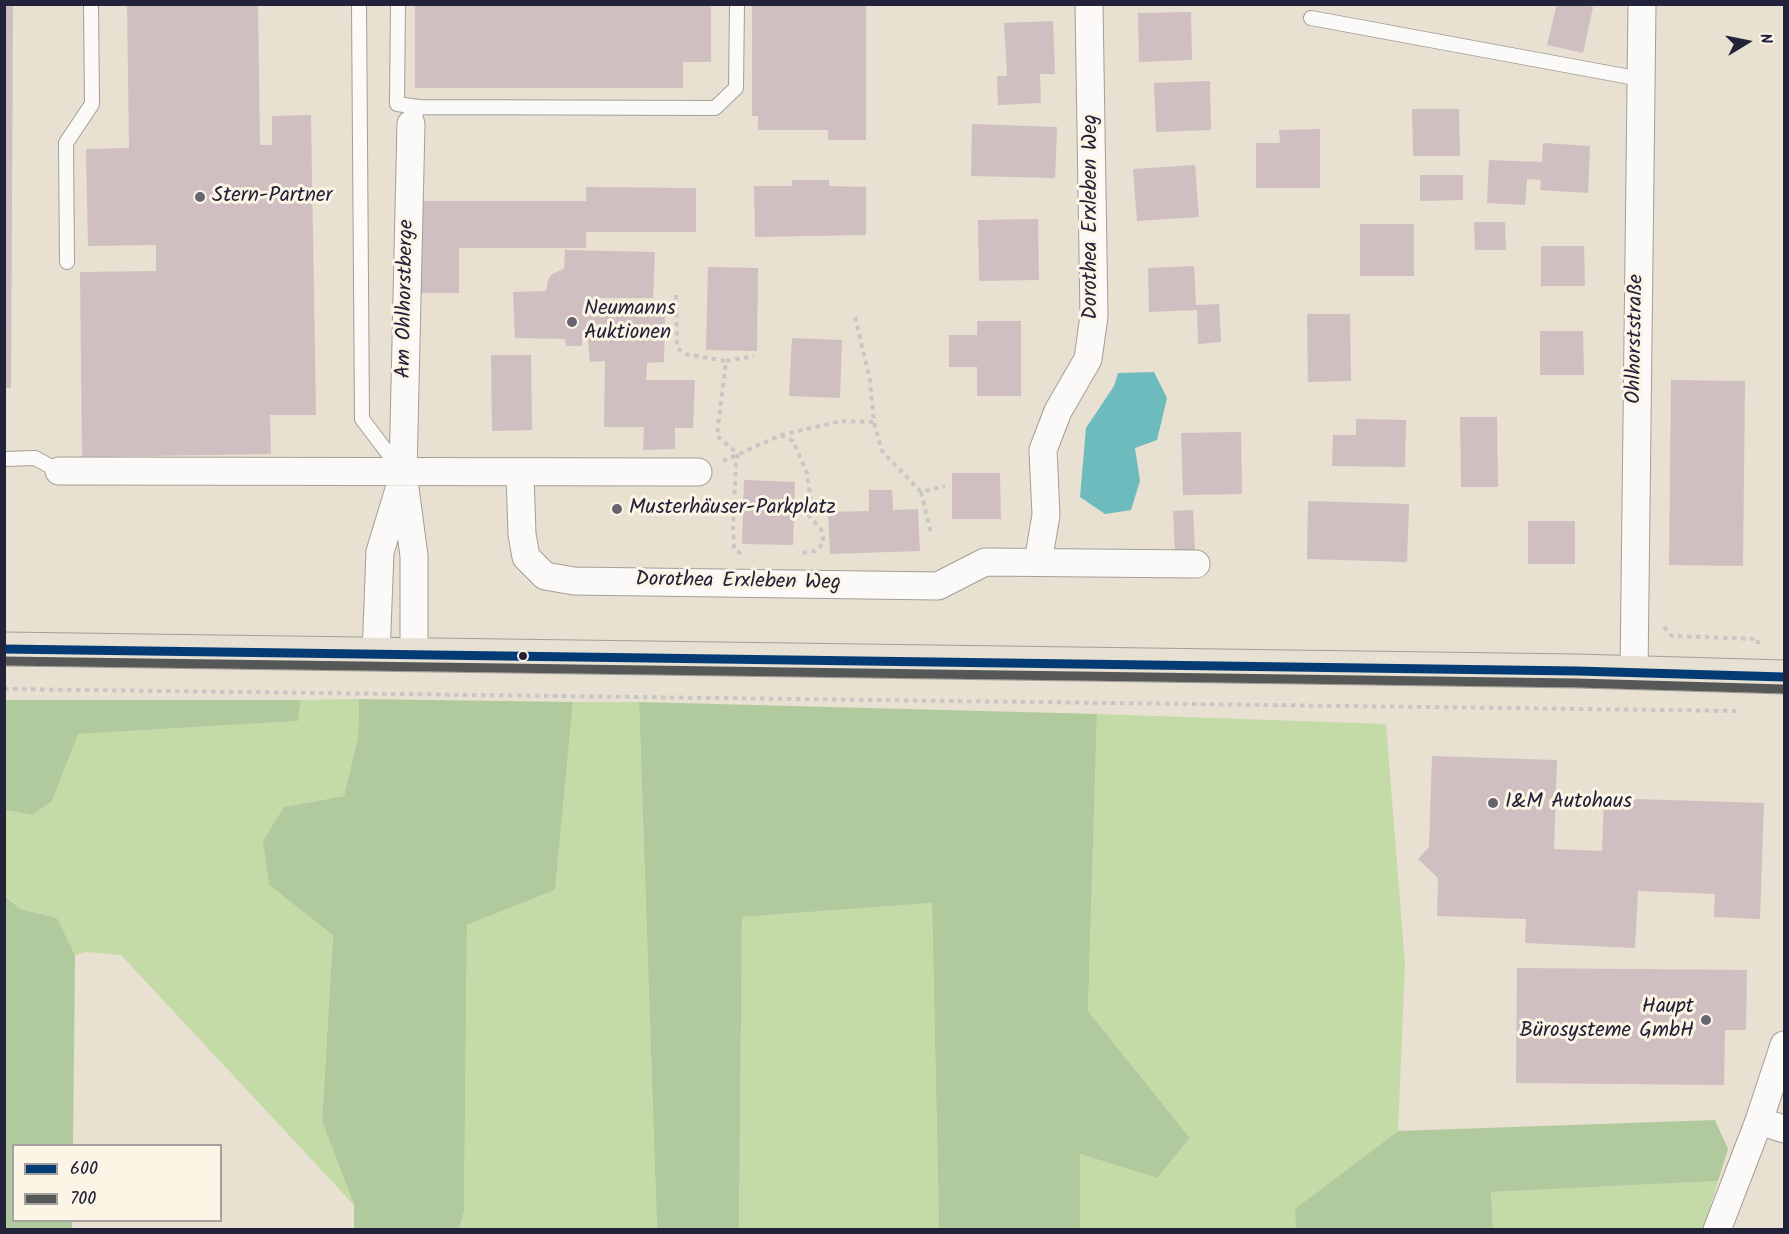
<!DOCTYPE html>
<meta charset="utf-8">
<style>
body{margin:0}
#map{position:relative;width:1789px;height:1234px;overflow:hidden;background:#e8e0d0;font-family:Kalam,sans-serif}
canvas{display:block}
.frame{position:absolute;inset:0;border:6px solid #22223b;pointer-events:none}
.legend{position:absolute;left:12px;top:1144px;width:210px;height:78px;box-sizing:border-box;background:#fcf5e5;border:2px solid #a5a1a1;margin:0;padding:8px 10px;list-style:none;font-size:18px;color:#22223b}
.legend li{display:flex;align-items:center;gap:12px;height:30px}
.legend b{width:30px;border:2px solid #a5a1a1}
.north{position:absolute;left:1717px;top:12px;width:60px;height:60px;-webkit-text-stroke:4px #fcf5e5;paint-order:stroke;rotate:80deg;font-size:16px;font-weight:700;line-height:24px;text-align:center;color:#22223b}
.north::after{content:'';display:block;margin:auto;width:21px;height:27px;background:#22223b;clip-path:polygon(50% 0,100% 100%,50% 72%,0 100%)}
</style>
<div id="map">
<canvas width="1789" height="1234"></canvas>
<div class="frame"></div>
<ul class="legend">
<li><b style="height:8px;background:#053b74"></b>600</li>
<li><b style="height:8px;background:#565757"></b>700</li>
</ul>
<div class="north">N</div>
</div>
<script>
const context = document.querySelector('canvas').getContext('2d');
context.lineJoin = 'round';
function fill(path, color) { context.fillStyle = color; context.fill(path, 'evenodd'); }
function stroke(path, color, width, dash) { context.strokeStyle = color; context.lineWidth = width; context.lineCap = dash ? 'butt' : 'round'; context.setLineDash(dash || []); context.stroke(path); }
function drawText(font, color, halo, rows, align = 'center') {
  context.font = font + ' Kalam,sans-serif'; context.lineWidth = 6; context.setLineDash([]); context.textBaseline = 'middle'; context.strokeStyle = halo; context.fillStyle = color; for (const [text, x, y, turn = 0] of rows) {
    context.save(); context.translate(x, y); context.rotate((+turn || 0) * Math.PI / 180); context.textAlign = isNaN(turn) ? turn : align; if (halo) context.strokeText(text, 0, 0); context.fillText(text, 0, 0); context.restore();
  }
}
fill(new Path2D(`
 M 359,699 L 358,737 L 344,796 L 284,807 L 269,885 L 333,934 L 322,1121 L 354,1205 L 121,955 L 87,952 L 75,955 L 57,918 L 20,909 L 5,895 L 4,810 L 33,815 L 52,801 L 77,734 L 298,721 L 301,700 Z
 M 573,702 L 639,702 L 657,1229 L 459,1230 L 464,1212 L 467,925 L 555,890 Z
 M 1097,714 L 1386,724 L 1405,964 L 1398,1131 L 1296,1209 L 1296,1229 L 1080,1229 L 1080,1154 L 1157,1178 L 1190,1138 L 1088,1011 Z
 M 932,903 L 939,1229 L 739,1230 L 742,917 Z
 M 1718,1181 L 1703,1229 L 1493,1229 L 1491,1192 Z`), '#c4dba7');
fill(new Path2D(`
 M 359,699 L 573,702 L 555,890 L 467,925 L 464,1212 L 459,1229 L 354,1229 L 354,1205 L 322,1121 L 333,935 L 269,885 L 263,841 L 284,807 L 344,796 L 358,737 Z
 M 5,700 L 301,700 L 298,721 L 78,734 L 52,801 L 33,815 L 5,810 Z
 M 639,702 L 1097,714 L 1088,1011 L 1190,1138 L 1157,1178 L 1080,1154 L 1080,1229 L 939,1229 L 932,903 L 742,917 L 739,1229 L 657,1229 Z
 M 5,896 L 20,909 L 57,918 L 75,955 L 73,1145 L 14,1146 L 14,1220 L 72,1221 L 72,1229 L 5,1229 Z
 M 1715,1120 L 1728,1149 L 1718,1181 L 1491,1192 L 1493,1229 L 1296,1229 L 1295,1209 L 1398,1131 Z`), '#b1ca9d');
fill(new Path2D(`
 M 1154,372 L 1167,398 L 1157,440 L 1135,448 L 1140,481 L 1131,510 L 1105,514 L 1080,497 L 1086,428 L 1114,386 L 1118,373 Z`), '#6ebbbe');
fill(new Path2D(`
 M 4,4 L 13,4 L 11,388 L 4,388 Z
 M 127,4 L 258,4 L 260,145 L 272,145 L 272,116 L 311,115 L 316,415 L 270,415 L 271,454 L 82,457 L 80,272 L 156,271 L 156,245 L 88,246 L 86,149 L 129,148 Z
 M 752,4 L 866,4 L 866,140 L 828,140 L 828,130 L 758,130 L 758,116 L 752,116 Z
 M 1557,4 L 1582,4 L 1593,7 L 1583,53 L 1547,45 Z
 M 415,5 L 711,5 L 711,62 L 683,62 L 683,88 L 415,88 Z
 M 1191,12 L 1192,60 L 1139,62 L 1138,13 Z
 M 1053,21 L 1055,74 L 1040,74 L 1041,103 L 998,105 L 997,76 L 1007,76 L 1004,23 Z
 M 1210,81 L 1211,130 L 1156,132 L 1154,83 Z
 M 1412,109 L 1459,109 L 1460,156 L 1413,156 Z
 M 972,124 L 1057,127 L 1055,178 L 971,176 Z
 M 1320,129 L 1320,188 L 1256,188 L 1256,143 L 1280,143 L 1279,130 Z
 M 1543,143 L 1590,146 L 1588,193 L 1540,190 L 1541,180 L 1527,179 L 1525,205 L 1487,203 L 1489,160 L 1542,162 Z
 M 1195,165 L 1199,217 L 1137,221 L 1133,169 Z
 M 1420,175 L 1463,175 L 1463,200 L 1420,201 Z
 M 792,180 L 829,180 L 829,186 L 866,187 L 866,235 L 755,237 L 754,186 L 792,186 Z
 M 586,187 L 696,188 L 696,232 L 586,232 L 586,248 L 459,248 L 459,293 L 420,293 L 420,201 L 586,201 Z
 M 1038,219 L 1039,280 L 979,281 L 978,220 Z
 M 1474,222 L 1505,222 L 1506,250 L 1475,250 Z
 M 1360,224 L 1414,224 L 1414,276 L 1360,276 Z
 M 1541,246 L 1584,246 L 1585,286 L 1541,286 Z
 M 565,250 L 655,252 L 653,298 L 597,298 L 595,316 L 665,315 L 664,362 L 647,363 L 646,380 L 695,380 L 693,428 L 675,428 L 675,449 L 643,450 L 644,427 L 604,427 L 605,361 L 590,362 L 588,339 L 582,340 L 582,346 L 566,346 L 565,339 L 515,338 L 513,292 L 546,291 L 548,280 L 552,274 L 564,269 Z
 M 1194,266 L 1196,305 L 1219,304 L 1221,342 L 1198,344 L 1197,310 L 1149,312 L 1148,268 Z
 M 708,267 L 758,268 L 757,351 L 706,350 Z
 M 1307,314 L 1350,314 L 1351,381 L 1308,382 Z
 M 977,321 L 1021,321 L 1021,396 L 977,396 L 977,367 L 949,367 L 949,335 L 977,335 Z
 M 1540,331 L 1583,331 L 1584,375 L 1540,375 Z
 M 792,338 L 842,340 L 840,398 L 789,396 Z
 M 491,355 L 531,355 L 532,430 L 492,431 Z
 M 1671,380 L 1745,381 L 1743,566 L 1669,565 Z
 M 1460,417 L 1497,417 L 1498,487 L 1461,487 Z
 M 1356,419 L 1406,420 L 1405,467 L 1332,466 L 1333,435 L 1356,435 Z
 M 1241,432 L 1242,494 L 1183,495 L 1181,433 Z
 M 952,473 L 1000,473 L 1001,519 L 952,519 Z
 M 744,480 L 795,482 L 793,545 L 742,544 Z
 M 869,490 L 892,490 L 893,510 L 918,509 L 920,551 L 830,554 L 828,512 L 869,511 Z
 M 1308,501 L 1409,504 L 1407,562 L 1307,559 Z
 M 1193,510 L 1195,552 L 1175,552 L 1173,511 Z
 M 1528,521 L 1575,521 L 1575,564 L 1528,564 Z
 M 1432,756 L 1557,760 L 1554,849 L 1602,851 L 1604,798 L 1764,803 L 1760,919 L 1714,917 L 1715,894 L 1638,891 L 1635,948 L 1525,943 L 1526,919 L 1437,916 L 1438,878 L 1418,859 L 1429,847 Z
 M 1517,968 L 1747,970 L 1746,1030 L 1725,1030 L 1724,1085 L 1516,1083 Z`), '#cfbfc0');
const lane = new Path2D(`
 M 359,4 L 362,419 L 400,469
 M 398,4 L 397,104 L 419,107
 M 1311,18 L 1641,79
 M 411,124 L 419,107 L 715,108 L 736,88 L 737,4
 M 67,262 L 66,143 L 92,104 L 91,4
 M 4,459 L 35,458 L 59,471`);
const street = new Path2D(`
 M 411,124 L 403,473 L 414,556 L 414,656
 M 59,471 L 698,472
 M 520,473 L 522,534 L 526,557 L 545,576 L 574,581 L 938,586 L 985,562 L 1196,564
 M 1038,562 L 1046,515 L 1043,450 L 1058,411 L 1088,359 L 1094,316 L 1089,4
 M 376,655 L 380,552 L 401,483
 M 1634,673 L 1642,4
 M 1759,1121 L 1784,1129
 M 1717,1230 L 1759,1121 L 1784,1045`);
const primary = new Path2D(`
 M 4,649 L 1577,671 L 1784,677`);
stroke(lane, '#a39e98', 16);
stroke(street, '#a39e98', 29);
stroke(primary, '#a39e98', 35);
stroke(new Path2D(`
 M 676,295 L 677,348 L 686,354 L 726,361
 M 855,317 L 870,380 L 874,422 L 882,451 L 921,492 L 945,486
 M 781,435 L 793,441 L 807,473 L 811,502 L 809,516 L 821,529 L 824,543 L 815,551 L 802,553
 M 723,461 L 781,435 L 841,421 L 874,422
 M 921,492 L 931,534
 M 741,554 L 734,548 L 733,525 L 736,463 L 738,454 L 717,436 L 726,361 L 754,356
 M 1664,627 L 1672,636 L 1758,639 L 1758,644
 M 4,689 L 1741,711`), '#c9c7c5', 4, [4.5, 4.5]);
stroke(lane, '#fcfaf8', 14);
stroke(street, '#fcfaf8', 27);
stroke(primary, '#e6e1d3', 33);
stroke(new Path2D(`
 M 4,649 L 1577,671 L 1784,677`), '#053b74', 9);
stroke(new Path2D(`
 M 4,661 L 1577,683 L 1784,689`), '#565757', 9);
for (const [x, y, r, color] of [
 [200,197,6,"#67646f"],
 [572,322,6,"#67646f"],
 [617,509,6,"#67646f"],
 [523,656,5,"#22223b"],
 [1493,803,6,"#67646f"],
 [1706,1020,6,"#67646f"]
]) { const dot = new Path2D(); dot.arc(x, y, r, 0, 2 * Math.PI); context.fillStyle = color; context.fill(dot); stroke(dot, '#fcf5e5', 2); }
drawText('21px', '#22223b', '#fcf5e5', [
 ["Stern-Partner",212,197],
 ["Neumanns",584,310],
 ["Auktionen",584,334],
 ["Musterhäuser-Parkplatz",629,509],
 ["I&M Autohaus",1505,803],
 ["Haupt",1694,1008,"right"],
 ["Bürosysteme GmbH",1694,1032,"right"]
], 'left');
drawText('21px', '#22223b', '#fcf5e5', [
 ["Dorothea Erxleben Weg",1092,217,-90],
 ["Am Ohlhorstberge",407,299,-89],
 ["Ohlhorststraße",1637,339,-89],
 ["Dorothea Erxleben Weg",738,583,1]
]);
</script>
